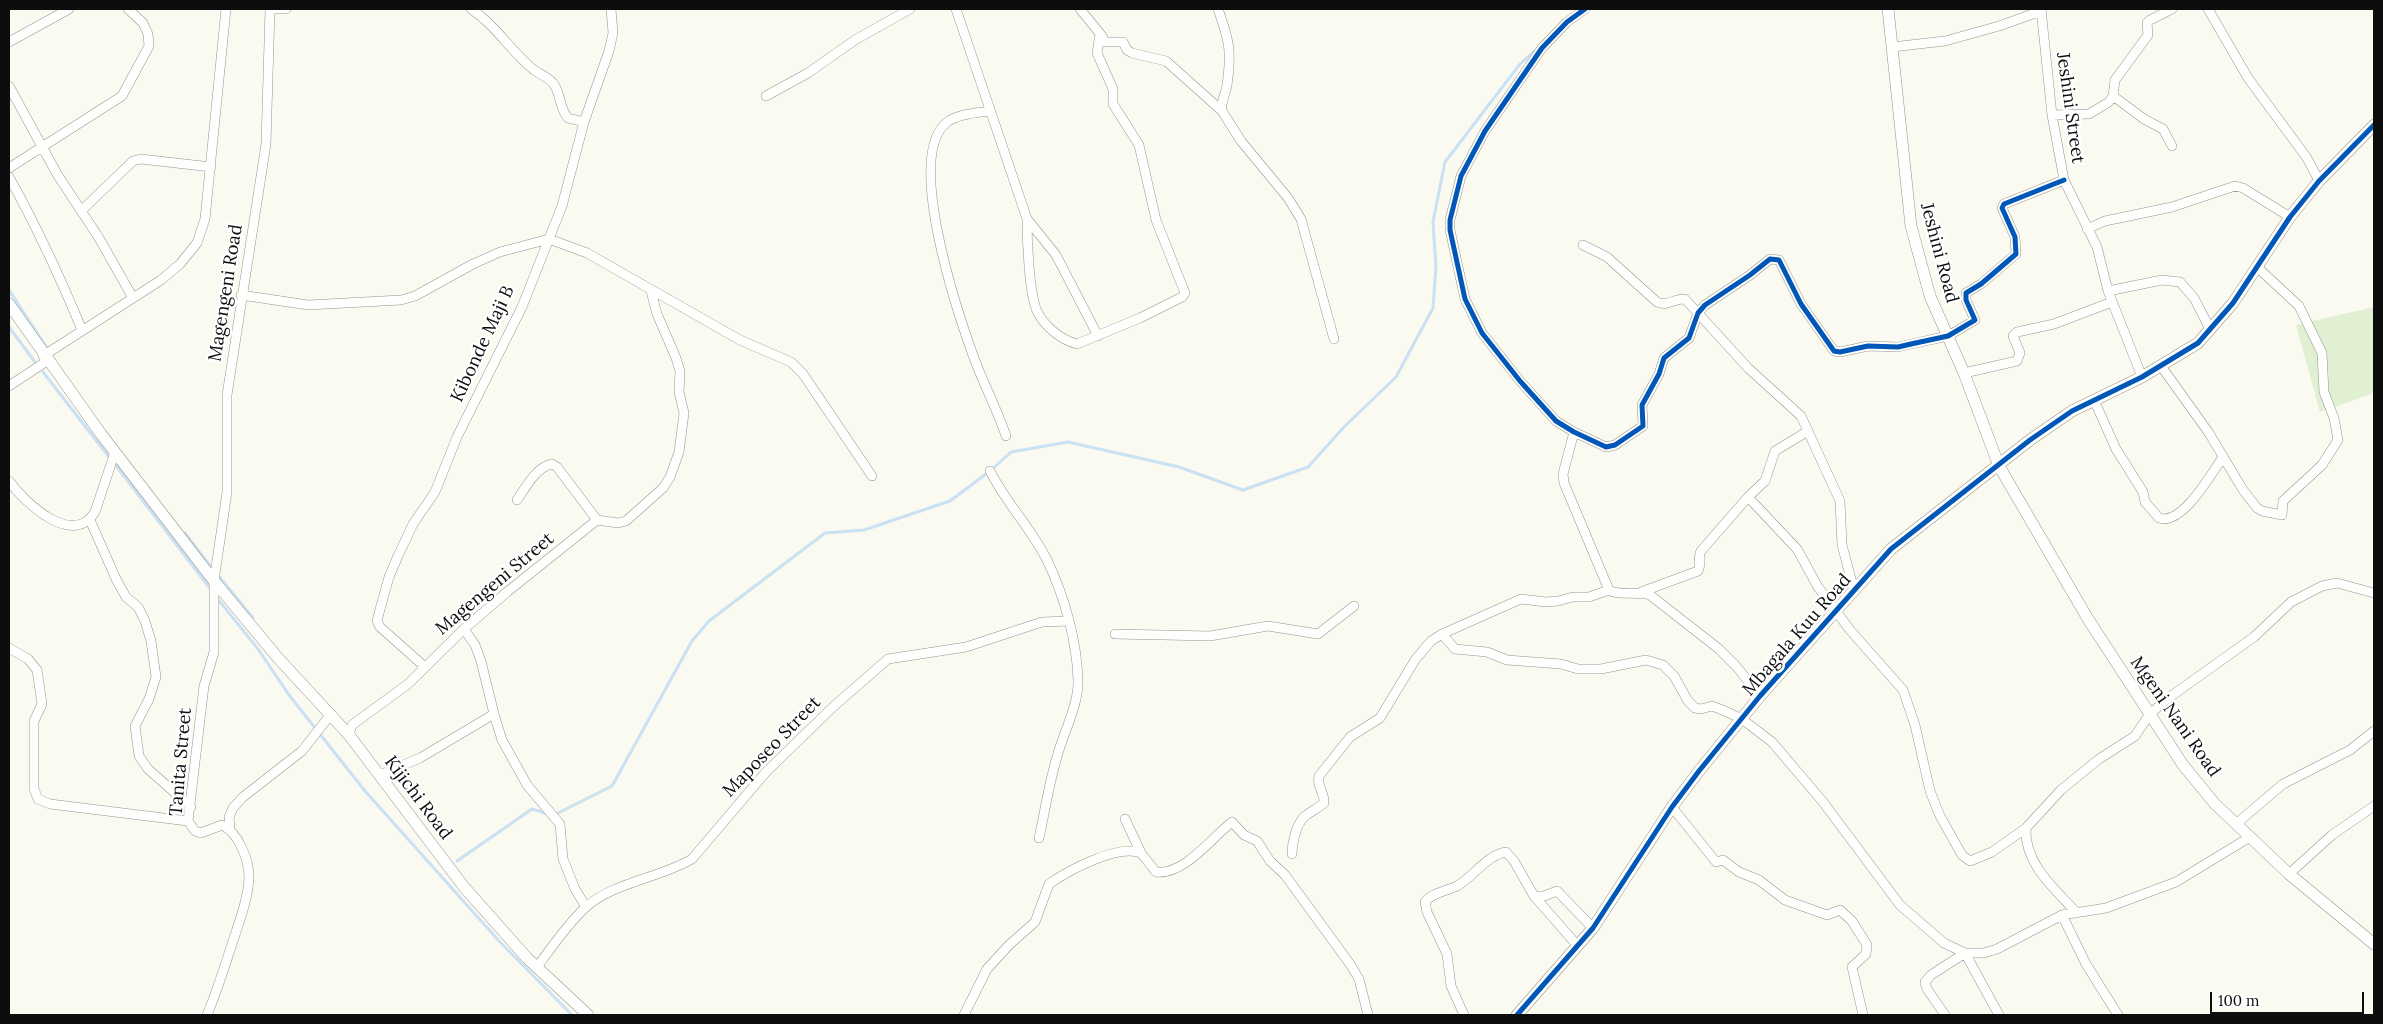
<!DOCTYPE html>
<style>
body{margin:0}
#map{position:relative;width:2383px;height:1024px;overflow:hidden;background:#fafaf1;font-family:Lora,serif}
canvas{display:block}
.frame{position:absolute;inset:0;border:10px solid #0d0d0d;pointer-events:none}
.scale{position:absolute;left:2210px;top:992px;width:154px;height:22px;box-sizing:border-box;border:2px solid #0d0d0d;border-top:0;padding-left:6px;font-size:15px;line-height:18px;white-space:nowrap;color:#0d0d0d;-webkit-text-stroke:4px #fff;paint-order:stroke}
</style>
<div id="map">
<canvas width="2383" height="1024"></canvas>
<div class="frame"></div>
<div class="scale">100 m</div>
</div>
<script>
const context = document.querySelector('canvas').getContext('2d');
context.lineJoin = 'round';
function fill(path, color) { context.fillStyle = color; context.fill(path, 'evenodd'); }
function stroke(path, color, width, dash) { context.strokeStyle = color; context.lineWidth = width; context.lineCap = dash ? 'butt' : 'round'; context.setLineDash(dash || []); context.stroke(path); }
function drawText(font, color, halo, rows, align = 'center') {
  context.font = font + ' Lora,serif'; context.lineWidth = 5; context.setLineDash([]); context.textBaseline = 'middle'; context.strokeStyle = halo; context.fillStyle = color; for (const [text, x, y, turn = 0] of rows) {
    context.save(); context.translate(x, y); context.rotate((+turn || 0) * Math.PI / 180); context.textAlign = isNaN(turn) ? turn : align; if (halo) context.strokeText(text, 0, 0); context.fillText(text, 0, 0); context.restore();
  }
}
fill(new Path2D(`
 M 2374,307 L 2374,393 L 2320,412 L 2296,325 Z`), '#e1f0d2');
stroke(new Path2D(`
 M 9,290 L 47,348
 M 9,327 L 35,362
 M 43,372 L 109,457
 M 114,463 L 212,591
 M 185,533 L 213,570
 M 217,574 L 253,618
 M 217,598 L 258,649 L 289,695 L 365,791 L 499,941 L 572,1015
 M 554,815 L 612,786 L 692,641 L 709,621 L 825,533 L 864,530 L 950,501 L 990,471 L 1011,452 L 1068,442 L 1179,467 L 1243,490 L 1308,467 L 1344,427 L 1396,377 L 1433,308 L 1436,267 L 1433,222 L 1445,162 L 1520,64 L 1538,48
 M 457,861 L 532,809 L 548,814`), '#c9e1f3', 3);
const minor = new Path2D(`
 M 275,9 L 286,9
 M 471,9 C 496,25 511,52 534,70 C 541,75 551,78 555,86 C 561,97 560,109 568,118 L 584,122
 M 956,9 L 1027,219 C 1027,240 1029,293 1037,311 C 1044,326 1061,340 1077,344 L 1140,318 L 1182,297 L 1185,293 L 1156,220 L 1139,145 L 1113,104 L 1113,89 L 1097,53 L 1100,34
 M 1080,9 L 1102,36 L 1105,42 L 1123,42 L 1127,50 L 1132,53 L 1166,61 L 1222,111
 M 1218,9 C 1229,40 1232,51 1227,85 C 1226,93 1220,103 1222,111 L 1241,141 L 1288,198 L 1301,219 L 1334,339
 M 1585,9 L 1567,22 L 1542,48 L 1485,131 L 1461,176 L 1450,220 L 1450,230 L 1465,299 L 1482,333 L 1520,381 L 1556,421 L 1574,432 L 1606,447 L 1615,445 L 1643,426 L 1642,405 L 1659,374 L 1664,358 L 1689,338 L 1698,313 L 1705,305 L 1750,275 L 1770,259 L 1779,260 L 1801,304 L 1834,351 L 1840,352 L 1868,346 L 1898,347 L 1911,344 L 1948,336 L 1975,320 L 1966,300 L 1966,293 L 1981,284 L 2016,254 L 2015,237 L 2002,208 L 2004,204 L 2064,180
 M 2041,9 L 2052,115 L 2064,180 L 2097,247 L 2108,291 L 2142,377
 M 2208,9 L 2248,78 L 2307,158 L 2319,181
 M 9,42 L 69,9
 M 1892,47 L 1945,41 L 1999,26 L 2041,11
 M 9,86 L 57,174 L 99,238 L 133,298
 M 766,96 L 808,73 L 855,40 L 910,9
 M 2113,96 L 2144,119 L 2163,129 L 2172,146
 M 990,111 C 976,113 957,114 946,123 C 905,158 958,314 974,358 C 984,385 997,409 1006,436
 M 2052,115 L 2089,114 L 2109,102 L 2113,96 L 2115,80 L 2148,35 L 2147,23 L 2150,20 L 2172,9
 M 9,168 L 122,96 L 149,46 L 148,34 L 143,23 L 128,9
 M 9,177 C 37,227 60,277 82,330
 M 82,210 L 133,161 L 141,159 L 211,167
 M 1027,219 L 1056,255 L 1098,336
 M 2087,229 L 2105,221 L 2172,207 L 2235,186 L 2243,188 L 2290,217
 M 1583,245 L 1607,257 L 1657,302 C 1668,307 1674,298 1685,299 L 1748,368 L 1801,416 L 1840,501 L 1842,545 L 1854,590
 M 2108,291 L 2162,280 L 2180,282 L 2194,298 L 2210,329
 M 241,295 L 308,305 L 401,300 L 415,296 L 473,264 L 500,252 L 549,239 L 587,253 L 740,340 L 791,362 L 803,374 L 872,476
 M 43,356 L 161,280 L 180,264 L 197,243 L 205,219 L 226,9
 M 2161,366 L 2209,433 L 2243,490 L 2257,508 L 2262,511 L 2282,515 L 2283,501 L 2322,465 L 2338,440 L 2334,418 L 2324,392 L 2322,353 L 2299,306 L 2257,267
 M 1964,373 L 2017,361 L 2020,353 L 2013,336 L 2017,332 L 2054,324 L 2112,302
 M 9,386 L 47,361
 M 2094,400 L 2116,449 L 2143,492 L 2145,502 L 2159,518 C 2182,526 2211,474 2223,457
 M 1574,432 L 1563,474 L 1564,483 L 1609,590 C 1617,596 1638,591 1650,595 L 1719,649 L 1736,666 L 1760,696
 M 990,471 C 1006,503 1031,528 1047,560 C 1064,595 1077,641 1078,680 C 1079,705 1063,733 1057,757 C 1049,783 1045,811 1039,838
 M 9,481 C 25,503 73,548 95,512 L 115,452
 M 1748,497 L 1797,549 L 1818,587 L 1850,630 L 1903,690 L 1915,725 L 1930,791 L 1940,816 L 1962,855 L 1970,861 L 1992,852 L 2026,828 L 2061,790 L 2099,759 L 2135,736 L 2149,715 L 2167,699 L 2254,637 L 2291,602 L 2322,586 L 2337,583 L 2374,593
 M 517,500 C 526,487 536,467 552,464 L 557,467 L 597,520
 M 90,520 L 116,579 L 126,597 L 138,607 L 145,621 L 151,641 L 156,677 L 149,699 L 135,726 L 139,756 L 148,769 L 191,807
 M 597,520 L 618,523 L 626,521 L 663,488 L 670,477 L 679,452 L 684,413 L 679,392 L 680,371 L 676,358 L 657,314 L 651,291
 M 1641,592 L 1698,571 C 1702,565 1697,558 1701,551 L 1748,497 L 1765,481 L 1775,451 L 1808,431
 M 464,629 L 475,645 L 481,661 L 494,714 L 502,740 L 527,785 L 560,824 L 563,859 L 575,889 L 586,907
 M 1115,634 L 1210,636 L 1268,626 L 1318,634 L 1354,606
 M 1442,634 L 1455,649 L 1487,652 L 1507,660 L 1561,664 L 1578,669 L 1601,669 L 1646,660 L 1663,665 L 1674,676 L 1688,701 L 1695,708 L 1701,709 L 1712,706 L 1725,711 L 1742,719 L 1772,742 L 1823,802 L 1900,905 L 1944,943 L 1965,953 L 1984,953 L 1997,949 L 2062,915 L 2106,908 L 2176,882 L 2250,837
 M 9,648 L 28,659 L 37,670 L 42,704 L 34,721 L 34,789 L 38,799 L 50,804 L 188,821
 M 425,667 L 380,627 L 377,621 L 379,613 L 389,577 L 398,556 L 413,524 L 435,492 L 457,437 L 522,307 L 562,206 L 584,122 L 609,51 L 613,33 L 611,9
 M 349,735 L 352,725 L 408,684 L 464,629 L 507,592 L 597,520
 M 380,775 L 420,758 L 494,714
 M 1672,807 L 1716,862 L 1723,860 L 1739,872 L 1759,880 L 1785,900 L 1827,915 L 1840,910 L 1852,921 L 1867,945 L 1866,954 L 1852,967 L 1863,1015
 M 1125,819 L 1141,853 L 1156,872 C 1185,875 1211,838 1232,822 L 1244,835 L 1257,841 L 1270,861 L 1285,875 L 1350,964 L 1359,979 L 1368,1015
 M 2236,824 L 2283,784 L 2350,750 L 2374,731
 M 2026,828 C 2024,864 2055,889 2077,913
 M 230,829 L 229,817 L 233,808 L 243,797 L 302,751 L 331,714
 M 1292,854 C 1292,843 1296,825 1304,817 C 1310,812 1318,808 1324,803 C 1325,793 1316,786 1319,776 L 1350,737 L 1380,718 L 1415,660 L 1431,641 L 1442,634 L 1521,599 L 1546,602 L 1558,601 L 1573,597 L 1589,597 L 1609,590
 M 2289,874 L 2332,835 L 2374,806
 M 1534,896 L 1576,944
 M 2062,915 L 2086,964 L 2118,1015
 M 537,967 C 552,947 568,923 586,907 C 614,882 660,878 692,859 L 766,772 L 834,706 L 888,659 L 966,647 L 1042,622 L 1069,621
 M 207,1015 C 218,989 226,962 235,935 C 241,917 248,897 249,878 C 249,860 239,833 222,825 L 201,833 L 195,831 L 188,821 L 204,686 L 214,652 L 214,581 L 227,492 L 227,395 L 266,144 L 270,9
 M 964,1015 L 987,969 L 1009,945 L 1035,922 L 1049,884 C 1069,870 1118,844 1141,853
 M 1464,1015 L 1451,986 L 1447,954 L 1427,912 L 1425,902 C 1431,893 1447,891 1457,886 C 1473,877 1487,855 1506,852 L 1514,861 L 1534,896 L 1544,896 L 1557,891 L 1593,928
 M 1945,1015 L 1927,989 L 1925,982 L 1931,975 L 1965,953 L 1999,1015`);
const tertiary = new Path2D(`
 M 1888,9 L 1911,226 L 1930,296 L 1964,373 L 1999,466 L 2088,619 L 2183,765 L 2215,804 L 2250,837 L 2289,874 L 2374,944
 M 9,304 L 101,434 L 214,581 L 278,658 L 349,735 L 464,887 L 527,958 L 588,1015
 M 1517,1015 L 1593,928 L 1672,807 L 1699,771 L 1760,696 L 1891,549 L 2030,440 L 2072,411 L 2142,377 L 2198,343 L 2233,303 L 2290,217 L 2319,181 L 2374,125`);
stroke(minor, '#949490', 10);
stroke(tertiary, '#949490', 12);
stroke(minor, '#fefefd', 9);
stroke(tertiary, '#fefefd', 11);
stroke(new Path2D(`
 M 1585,9 L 1567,22 L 1542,48 L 1485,131 L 1461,176 L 1450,220 L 1450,230 L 1465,299 L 1482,333 L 1520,381 L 1556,421 L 1574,432 L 1606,447 L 1615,445 L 1643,426 L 1642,405 L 1659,374 L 1664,358 L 1689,338 L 1698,313 L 1705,305 L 1750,275 L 1770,259 L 1779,260 L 1801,304 L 1834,351 L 1840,352 L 1868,346 L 1898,347 L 1911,344 L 1948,336 L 1975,320 L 1966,300 L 1966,293 L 1981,284 L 2016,254 L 2015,237 L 2002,208 L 2004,204 L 2064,180
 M 1517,1015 L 1593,928 L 1672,807 L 1699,771 L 1760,696 L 1891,549 L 2030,440 L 2072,411 L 2142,377 L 2198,343 L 2233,303 L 2290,217 L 2319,181 L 2374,125`), '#0057b8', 5);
drawText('18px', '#0d0d0d', '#fff', [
 ["Jeshini Street",2070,108,82],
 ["Jeshini Road",1939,253,75],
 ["Magengeni Road",226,293,-81],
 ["Kibonde Maji B",483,344,-65],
 ["Magengeni Street",495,584,-40],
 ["Mbagala Kuu Road",1797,635,-49],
 ["Mgeni Nani Road",2175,717,55],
 ["Maposeo Street",772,747,-46],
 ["Tanita Street",181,762,-85],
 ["Kijichi Road",418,798,53]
]);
</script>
